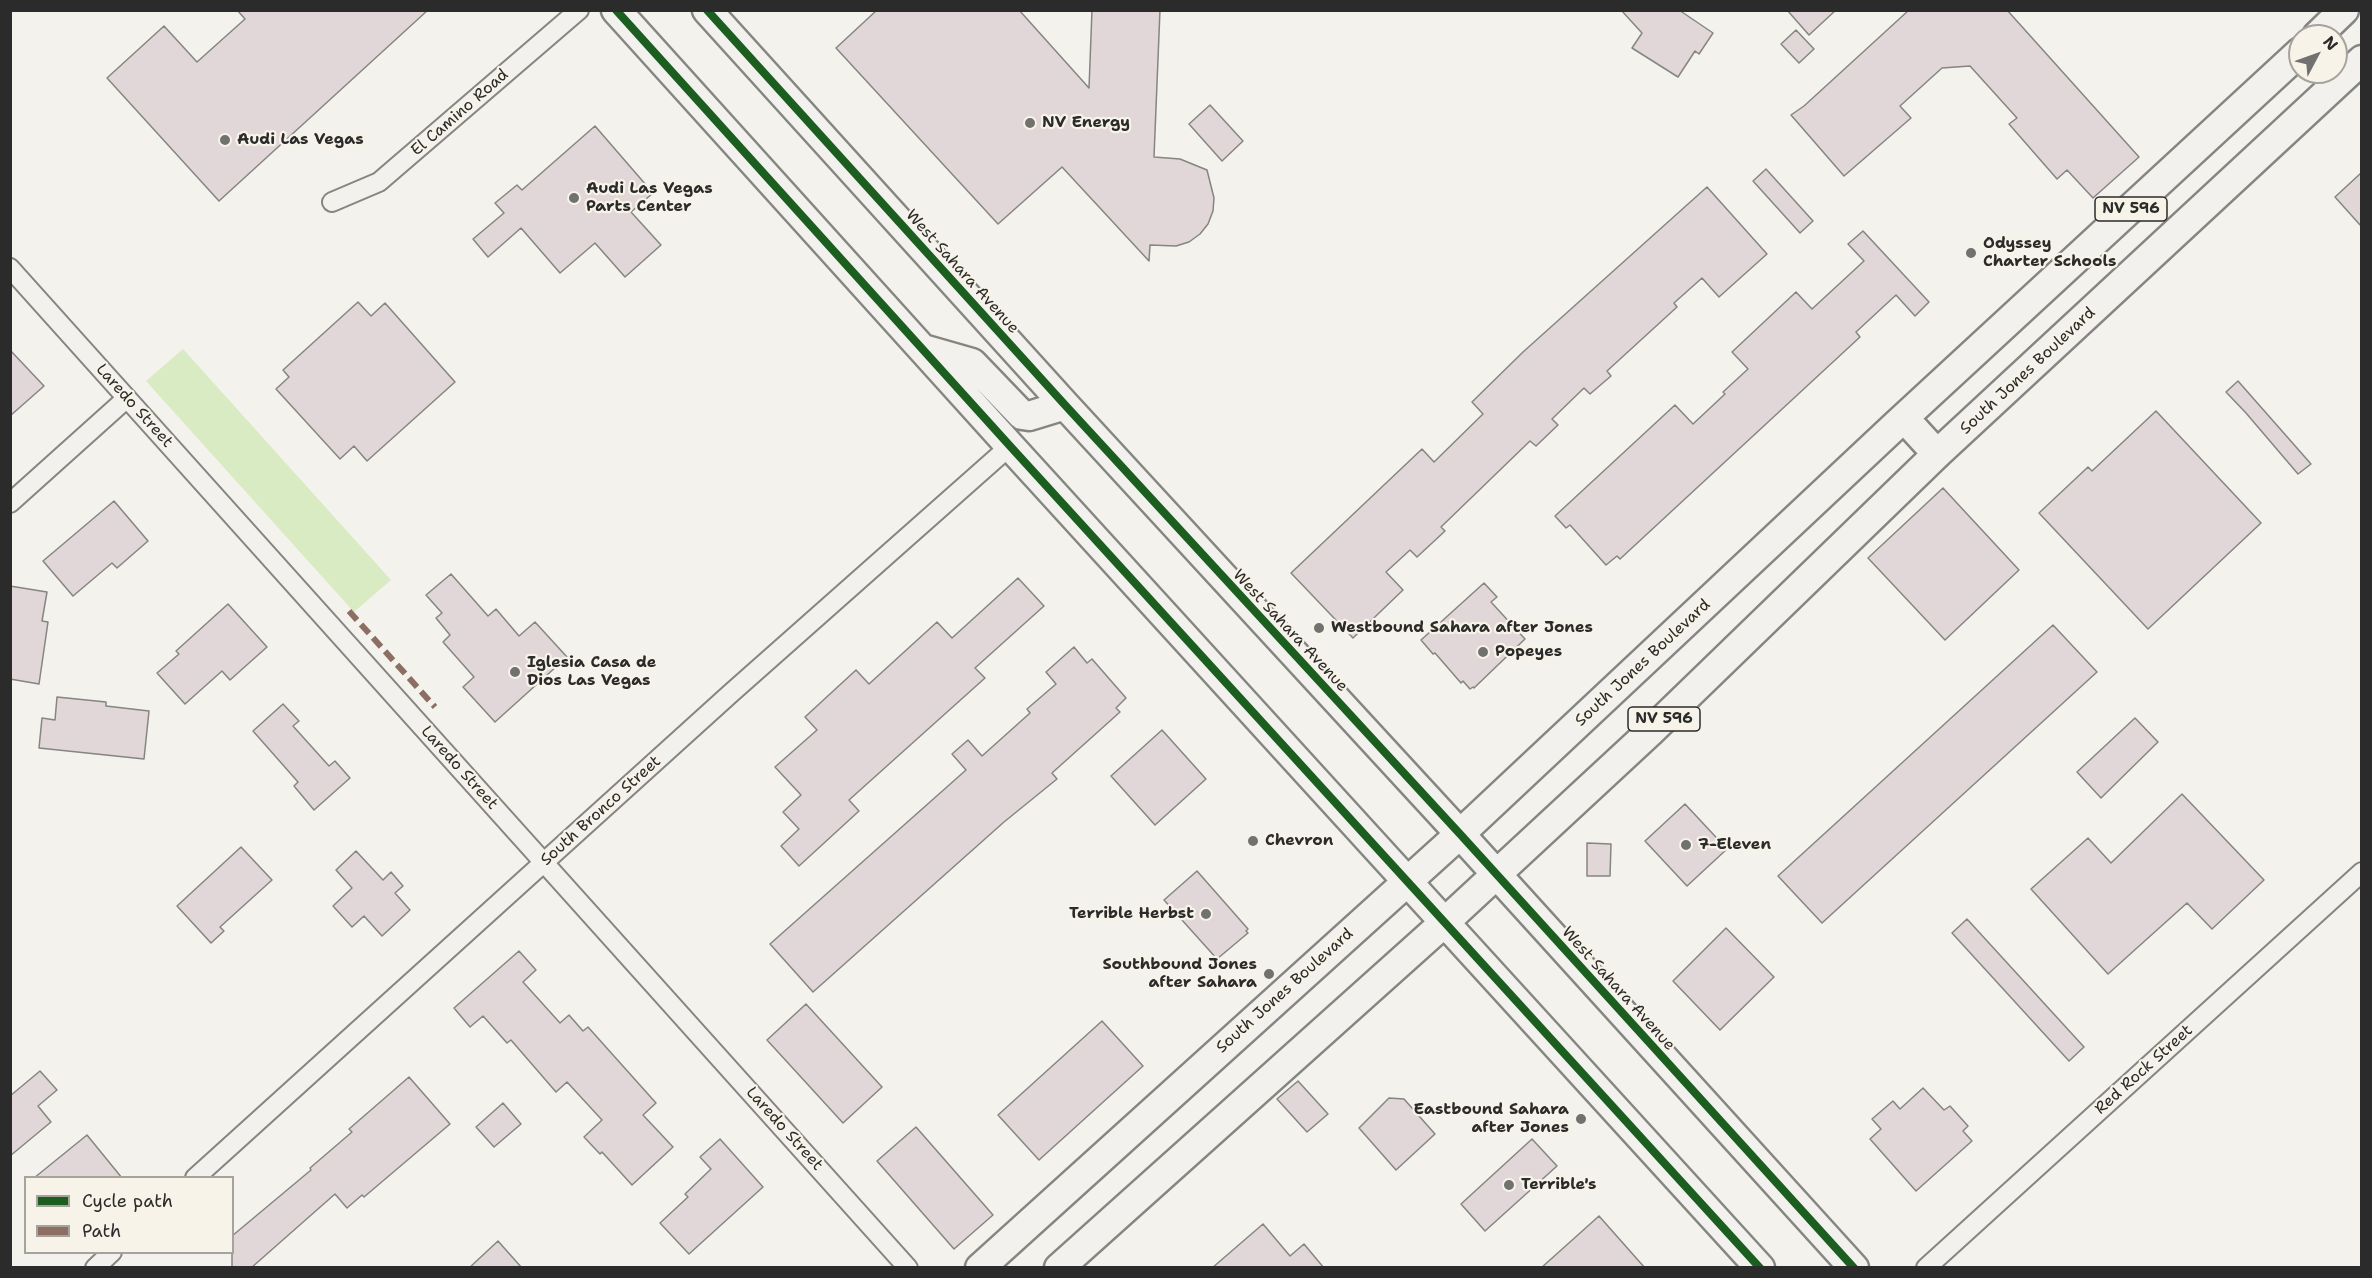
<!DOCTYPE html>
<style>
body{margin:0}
#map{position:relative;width:2372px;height:1278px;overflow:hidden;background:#f4f2ec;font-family:"Shantell Sans",sans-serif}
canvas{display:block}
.frame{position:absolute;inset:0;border:12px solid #2b2b2b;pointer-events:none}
.legend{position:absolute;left:24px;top:1176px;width:210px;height:78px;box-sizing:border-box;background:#f7f3e8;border:2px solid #a5a39c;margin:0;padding:8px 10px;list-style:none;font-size:18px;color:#2b2b2b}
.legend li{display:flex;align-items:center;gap:12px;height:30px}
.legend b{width:30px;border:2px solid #a5a39c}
.north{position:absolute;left:2288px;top:24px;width:60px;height:60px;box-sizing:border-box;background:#f7f3e8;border:2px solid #a5a39c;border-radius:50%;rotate:49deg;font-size:16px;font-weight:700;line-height:24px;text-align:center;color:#2b2b2b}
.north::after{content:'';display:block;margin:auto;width:21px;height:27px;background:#71716f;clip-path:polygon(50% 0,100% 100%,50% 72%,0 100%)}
</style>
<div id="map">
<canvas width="2372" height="1278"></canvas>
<div class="frame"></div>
<ul class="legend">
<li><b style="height:8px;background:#1b5e20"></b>Cycle path</li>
<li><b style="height:8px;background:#8d6e63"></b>Path</li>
</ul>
<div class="north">N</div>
</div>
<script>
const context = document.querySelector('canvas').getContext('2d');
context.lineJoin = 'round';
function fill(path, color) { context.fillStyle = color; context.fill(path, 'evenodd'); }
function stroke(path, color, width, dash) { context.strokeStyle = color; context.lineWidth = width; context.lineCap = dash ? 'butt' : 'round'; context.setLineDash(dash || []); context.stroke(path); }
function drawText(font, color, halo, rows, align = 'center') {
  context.font = font + ' "Shantell Sans",sans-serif'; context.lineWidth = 4.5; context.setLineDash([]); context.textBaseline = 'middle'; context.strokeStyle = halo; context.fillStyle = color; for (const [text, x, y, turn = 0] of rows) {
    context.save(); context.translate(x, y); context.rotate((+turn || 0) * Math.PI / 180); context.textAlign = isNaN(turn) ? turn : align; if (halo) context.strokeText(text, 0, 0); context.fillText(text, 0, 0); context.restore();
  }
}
fill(new Path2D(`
 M 183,349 L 391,580 L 354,612 L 146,381 Z`), '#d9ebc2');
const building = new Path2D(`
 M 237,10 L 428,10 L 219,201 L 107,78 L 164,26 L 197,62 L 245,19 Z
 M 877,10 L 1019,10 L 1089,88 L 1092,10 L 1160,10 L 1154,157 L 1180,159 L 1207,170 L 1214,198 L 1213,211 L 1208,224 L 1200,234 L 1189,242 L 1176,246 L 1150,245 L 1149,261 L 1062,167 L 998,224 L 836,48 Z
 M 1621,10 L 1679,10 L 1713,33 L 1699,54 L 1695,51 L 1678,77 L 1632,48 L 1642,33 Z
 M 1787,10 L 1836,10 L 1809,35 Z
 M 1909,10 L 2007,10 L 2139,157 L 2093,198 L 2067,170 L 2057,179 L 2009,124 L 2017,118 L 1970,66 L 1942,68 L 1900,106 L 1911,118 L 1844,176 L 1791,115 L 1804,106 Z
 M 1796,30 L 1814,49 L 1799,63 L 1781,44 Z
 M 1210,105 L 1243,141 L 1222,161 L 1189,124 Z
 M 595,126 L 653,193 L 631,212 L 661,245 L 625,277 L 595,243 L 560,273 L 521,228 L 488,257 L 473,239 L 504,213 L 495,203 L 517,185 L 522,190 Z
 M 1766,169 L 1813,221 L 1800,233 L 1753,181 Z
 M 2361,173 L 2361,226 L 2335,197 Z
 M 1707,187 L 1767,254 L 1719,297 L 1702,278 L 1674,303 L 1677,307 L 1607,371 L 1611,376 L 1590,394 L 1584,388 L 1552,419 L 1558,425 L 1536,446 L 1530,441 L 1441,527 L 1445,531 L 1417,557 L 1410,550 L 1386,572 L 1403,590 L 1353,638 L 1291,573 L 1422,449 L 1434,462 L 1483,414 L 1472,402 L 1523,352 Z
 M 1863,231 L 1929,302 L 1915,316 L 1896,295 L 1856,332 L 1860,337 L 1620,559 L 1617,556 L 1606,565 L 1570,525 L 1566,528 L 1555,516 L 1675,405 L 1693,424 L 1725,394 L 1723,392 L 1748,369 L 1732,352 L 1796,292 L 1812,309 L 1864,261 L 1848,244 Z
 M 358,302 L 371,316 L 385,303 L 455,382 L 367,461 L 354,446 L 340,459 L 276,389 L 289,377 L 283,370 Z
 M 10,350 L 44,386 L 10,416 Z
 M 2238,381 L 2311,464 L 2298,474 L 2246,413 L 2226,392 Z
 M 2156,411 L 2261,523 L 2148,629 L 2039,513 L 2088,467 L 2092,471 Z
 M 1943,488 L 2019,570 L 1945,640 L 1868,558 Z
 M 114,501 L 148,541 L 117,568 L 112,563 L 73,596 L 43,561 Z
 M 451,574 L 488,616 L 496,609 L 519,636 L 535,622 L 567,657 L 495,722 L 463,687 L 474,677 L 443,642 L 450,635 L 436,618 L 442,613 L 426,595 Z
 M 1018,578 L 1044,606 L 975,668 L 985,678 L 849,800 L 859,811 L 799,866 L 781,846 L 799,829 L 783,812 L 801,795 L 775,767 L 817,730 L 805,717 L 856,670 L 869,684 L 937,622 L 952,638 Z
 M 1484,583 L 1497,597 L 1491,602 L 1525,639 L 1474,688 L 1473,687 L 1470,689 L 1463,681 L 1461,683 L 1435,653 L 1433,654 L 1421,640 Z
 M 10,586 L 47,592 L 42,621 L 48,622 L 39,684 L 10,679 Z
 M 228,604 L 267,647 L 230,680 L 222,671 L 185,704 L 157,673 L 179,654 L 176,651 Z
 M 2053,625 L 2097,672 L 1822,923 L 1778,876 Z
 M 1074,647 L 1087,663 L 1092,659 L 1126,698 L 1116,708 L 1120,712 L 1052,773 L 1057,779 L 1004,822 L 813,992 L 770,944 L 966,770 L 952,754 L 968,740 L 982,756 L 1030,713 L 1027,709 L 1056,684 L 1046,672 Z
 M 57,697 L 106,702 L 106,706 L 149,711 L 144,759 L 39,748 L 42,718 L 55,720 Z
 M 283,704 L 299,721 L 293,726 L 329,766 L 335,761 L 350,778 L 314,810 L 294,786 L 298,782 L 253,731 Z
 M 2135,718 L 2158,742 L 2101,798 L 2077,772 Z
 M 1162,730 L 1206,779 L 1155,825 L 1111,776 Z
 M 2182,794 L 2264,880 L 2212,929 L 2187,903 L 2108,974 L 2031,889 L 2088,838 L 2111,863 Z
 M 1685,804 L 1727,849 L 1687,886 L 1645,841 Z
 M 1587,843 L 1611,844 L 1610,876 L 1587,876 Z
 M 241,847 L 272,880 L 220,927 L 224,931 L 211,943 L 177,906 Z
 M 356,851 L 383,880 L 391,872 L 403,886 L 395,893 L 410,910 L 382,936 L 364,916 L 352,927 L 333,906 L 352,888 L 336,870 Z
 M 1197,871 L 1248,929 L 1246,931 L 1248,933 L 1217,959 L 1164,900 Z
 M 1967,919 L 2084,1047 L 2069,1061 L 1952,933 Z
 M 1726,928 L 1774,977 L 1720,1030 L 1673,981 Z
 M 519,951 L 536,970 L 523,982 L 560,1023 L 569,1015 L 583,1031 L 588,1027 L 656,1103 L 643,1115 L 673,1147 L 632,1185 L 602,1152 L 600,1154 L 584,1137 L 602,1120 L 567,1082 L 556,1092 L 511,1040 L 507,1043 L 483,1016 L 470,1027 L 454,1008 Z
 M 806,1004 L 882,1087 L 843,1123 L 767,1040 Z
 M 1102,1021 L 1143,1066 L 1039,1160 L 998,1115 Z
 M 40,1071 L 57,1090 L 38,1106 L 51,1122 L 10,1156 L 10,1096 Z
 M 409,1077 L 450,1124 L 364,1197 L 362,1195 L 347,1208 L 335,1194 L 251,1268 L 232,1268 L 232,1236 L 311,1170 L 310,1168 L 352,1132 L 349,1129 Z
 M 1298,1081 L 1328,1114 L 1307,1132 L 1277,1099 Z
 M 1923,1088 L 1944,1110 L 1950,1106 L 1968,1126 L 1963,1131 L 1972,1141 L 1916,1191 L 1870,1139 L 1881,1129 L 1872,1119 L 1893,1101 L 1900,1109 Z
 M 1389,1098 L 1404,1099 L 1435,1134 L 1396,1170 L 1359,1128 Z
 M 503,1103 L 521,1124 L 494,1147 L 476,1127 Z
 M 916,1127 L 993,1215 L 954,1249 L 877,1161 Z
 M 87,1135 L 122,1178 L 34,1178 Z
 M 720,1139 L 763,1187 L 689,1254 L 660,1223 L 688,1197 L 685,1194 L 711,1169 L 700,1157 Z
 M 1532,1139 L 1557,1166 L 1485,1231 L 1461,1204 Z
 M 1599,1216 L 1645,1268 L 1541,1268 Z
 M 1263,1224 L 1290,1256 L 1304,1244 L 1324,1268 L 1212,1268 Z
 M 498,1241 L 522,1268 L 469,1268 Z`);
fill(building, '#e1d6d8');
stroke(building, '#858582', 1.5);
const street = new Path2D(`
 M 332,202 L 379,182 L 579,10
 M 10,268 L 908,1268
 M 10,503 L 127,398
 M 195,1178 L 730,694 L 1010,446
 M 95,1268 L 112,1252
 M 1926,1268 L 2362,872`);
const primary = new Path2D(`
 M 616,10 L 1010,446 L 1760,1268
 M 707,10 L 1065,405 L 1460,834 L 1854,1268
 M 2317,36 L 2344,10
 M 923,349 L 972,363 L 1022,415 L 1029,416 L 1065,405
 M 1904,418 L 1937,454
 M 980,1268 L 1460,834 L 1896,425 L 2300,52
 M 1059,1268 L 1445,922 L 1651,731 L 1937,454 L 2362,60`);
stroke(street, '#858582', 22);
stroke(primary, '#858582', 33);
stroke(street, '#f2f1ed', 18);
stroke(primary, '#f2f1ed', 28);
stroke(new Path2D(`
 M 349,611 L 435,707`), '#8d6e63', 6, [12, 6]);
stroke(new Path2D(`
 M 616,10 L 1010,446 L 1760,1268
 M 707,10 L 1065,405 L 1460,834 L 1854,1268`), '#1b5e20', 8);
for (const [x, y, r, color] of [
 [1030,123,6,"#71716f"],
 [225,140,6,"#71716f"],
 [574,198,6,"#71716f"],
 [1971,253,6,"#71716f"],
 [1319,628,6,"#71716f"],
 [1483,652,6,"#71716f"],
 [515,672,6,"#71716f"],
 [1253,841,6,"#71716f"],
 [1686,845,6,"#71716f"],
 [1206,914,6,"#71716f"],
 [1269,974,6,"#71716f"],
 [1581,1119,6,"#71716f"],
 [1509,1185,6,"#71716f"]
]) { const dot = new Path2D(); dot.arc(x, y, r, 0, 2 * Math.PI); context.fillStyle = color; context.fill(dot); stroke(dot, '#f7f3e8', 2); }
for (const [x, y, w] of [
 [2131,209,72],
 [1664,719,72]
]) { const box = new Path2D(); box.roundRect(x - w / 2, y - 12, w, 24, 4.5); context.fillStyle = '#f7f3e8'; context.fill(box); stroke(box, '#2b2b2b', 1.5); }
drawText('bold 15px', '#2b2b2b', null, [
 ["NV 596",2131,209],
 ["NV 596",1664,719]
]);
drawText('16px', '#2b2b2b', '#f7f3e8', [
 ["El Camino Road",460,113,-41],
 ["West Sahara Avenue",962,272,48],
 ["South Jones Boulevard",2028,371,-43],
 ["Laredo Street",134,406,48],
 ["West Sahara Avenue",1290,631,47],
 ["South Jones Boulevard",1643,663,-43],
 ["Laredo Street",459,768,48],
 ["South Bronco Street",601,811,-42],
 ["West Sahara Avenue",1618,989,48],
 ["South Jones Boulevard",1285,991,-42],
 ["Red Rock Street",2144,1070,-42],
 ["Laredo Street",784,1129,48]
]);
drawText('bold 16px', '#2b2b2b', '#f7f3e8', [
 ["NV Energy",1042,123],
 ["Audi Las Vegas",237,140],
 ["Audi Las Vegas",586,189],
 ["Parts Center",586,207],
 ["Odyssey",1983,244],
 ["Charter Schools",1983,262],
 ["Westbound Sahara after Jones",1331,628],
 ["Popeyes",1495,652],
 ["Iglesia Casa de",527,663],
 ["Dios Las Vegas",527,681],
 ["Chevron",1265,841],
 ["7-Eleven",1698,845],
 ["Terrible Herbst",1194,914,"right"],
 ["Southbound Jones",1257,965,"right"],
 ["after Sahara",1257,983,"right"],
 ["Eastbound Sahara",1569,1110,"right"],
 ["after Jones",1569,1128,"right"],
 ["Terrible's",1521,1185]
], 'left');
</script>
